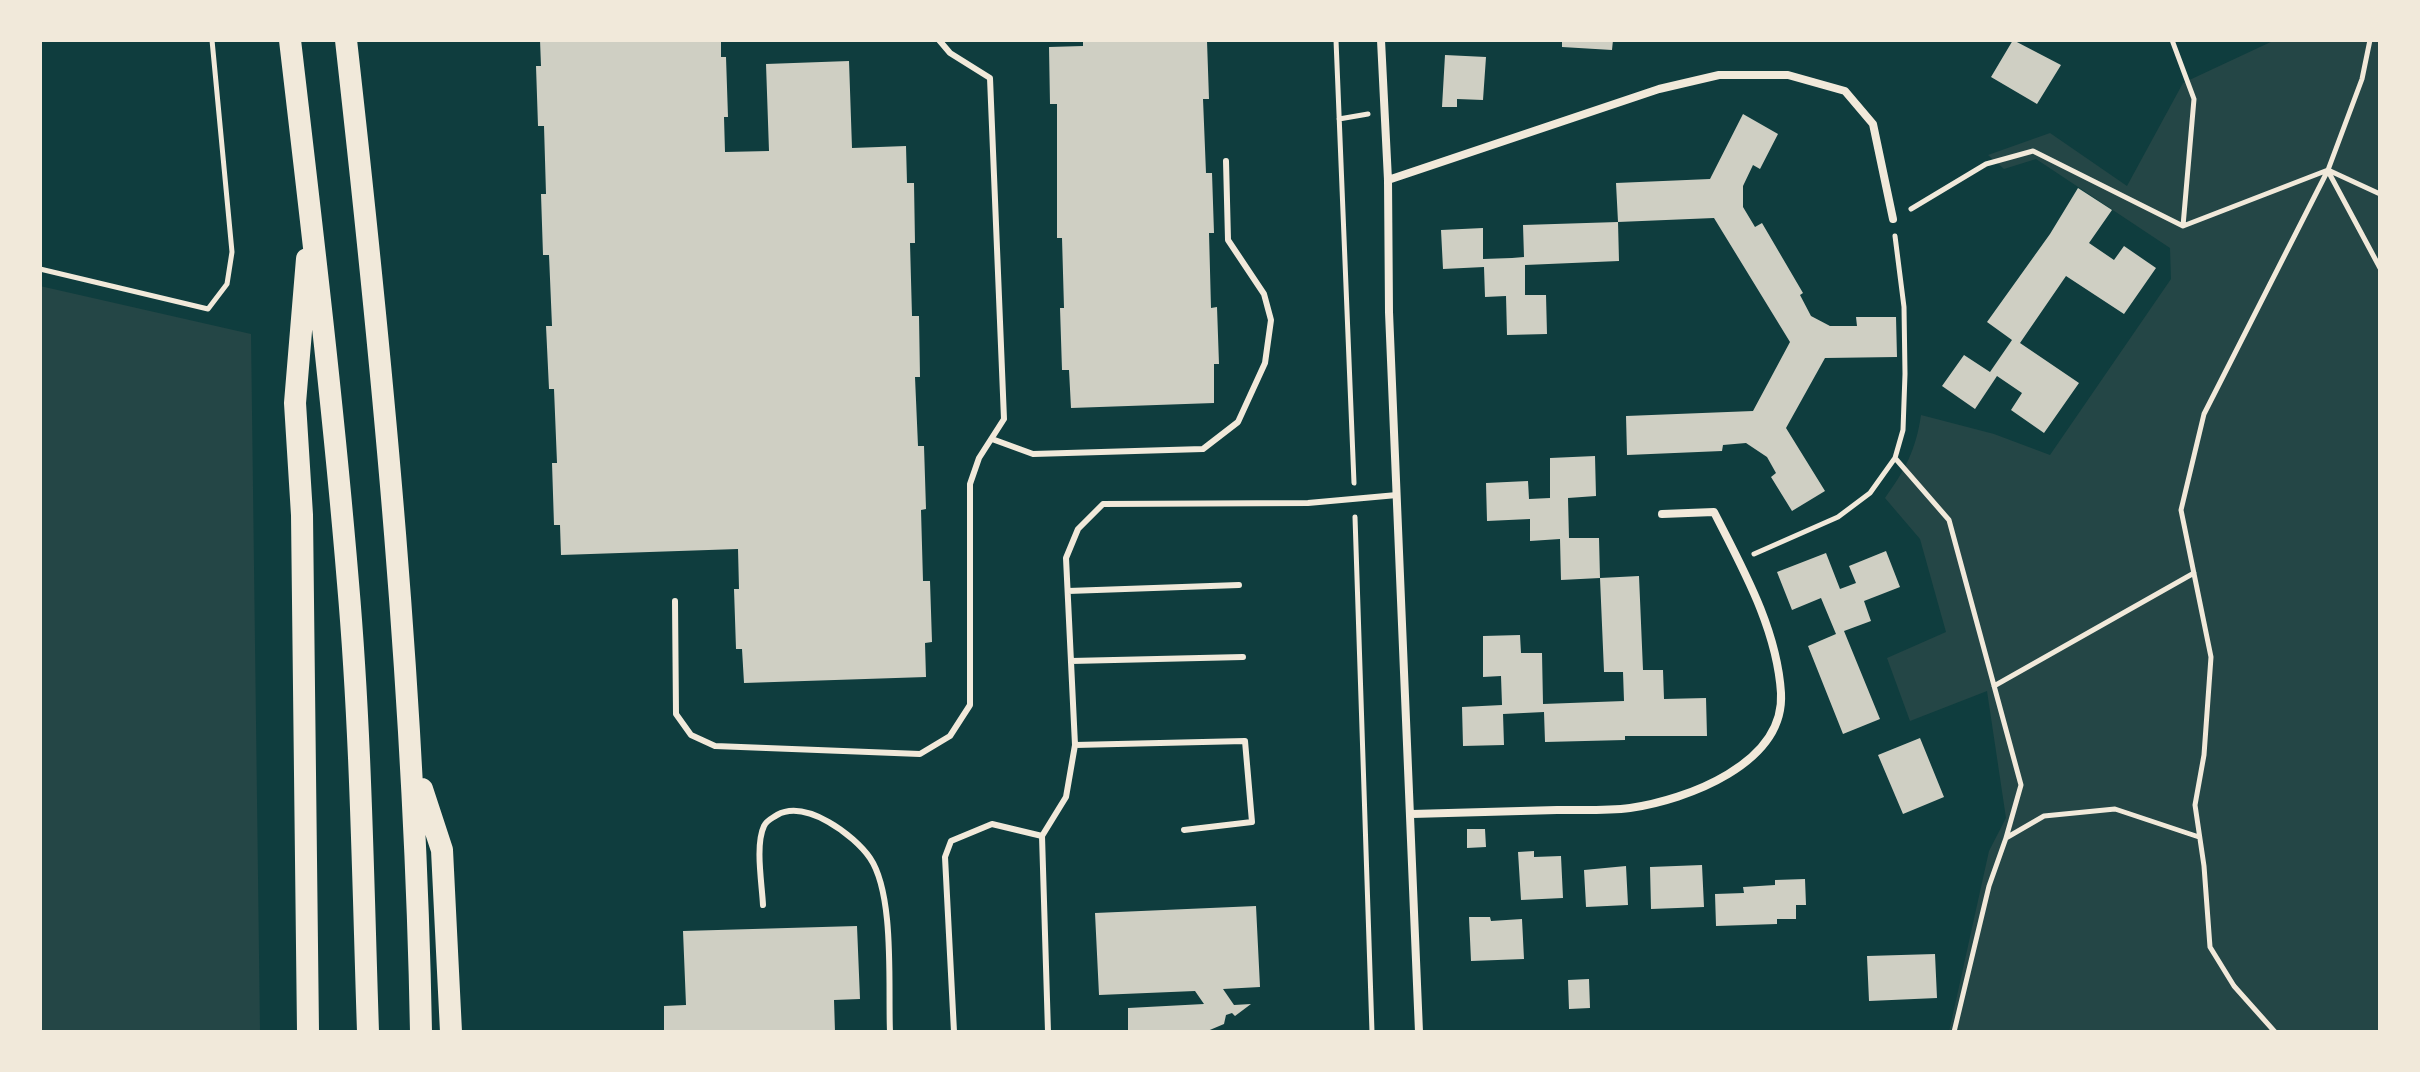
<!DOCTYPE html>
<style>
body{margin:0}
#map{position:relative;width:2420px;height:1072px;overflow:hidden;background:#0f3d3e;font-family:Ubuntu,sans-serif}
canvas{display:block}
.frame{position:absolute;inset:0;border:42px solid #f1e9da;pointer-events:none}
</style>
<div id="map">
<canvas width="2420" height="1072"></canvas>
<div class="frame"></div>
</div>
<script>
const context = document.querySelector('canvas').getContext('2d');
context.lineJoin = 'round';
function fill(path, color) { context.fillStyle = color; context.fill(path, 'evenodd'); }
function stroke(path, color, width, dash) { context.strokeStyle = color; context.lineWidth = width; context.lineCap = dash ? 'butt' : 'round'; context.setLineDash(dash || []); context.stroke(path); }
fill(new Path2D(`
 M 2275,40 L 2380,40 L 2380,1032 L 1949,1032 L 1989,851 L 2006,818 L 1987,691 L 1910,721 L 1887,658 L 1946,632 L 1920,539 L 1885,498 C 1905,470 1916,450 1921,415 L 1994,434 L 2050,455 L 2171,279 L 2170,248 L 2036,159 L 2004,169 L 1988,155 L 2050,133 L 2127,186 L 2183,83 Z
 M 40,286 L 251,334 L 260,1032 L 40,1032 Z`), '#244646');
fill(new Path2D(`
 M 540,40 L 721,40 L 721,57 L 726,57 L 728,117 L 724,117 L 725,152 L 769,151 L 766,64 L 849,61 L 852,148 L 906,146 L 907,183 L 914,183 L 915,243 L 910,243 L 912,316 L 919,316 L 920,377 L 915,377 L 918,446 L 924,446 L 926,509 L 921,510 L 923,581 L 930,581 L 932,642 L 925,643 L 926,677 L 744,683 L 742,649 L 736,649 L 734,589 L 739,589 L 738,549 L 561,555 L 560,525 L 554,525 L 552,463 L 557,463 L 554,389 L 549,389 L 546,326 L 552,326 L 549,255 L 543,255 L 541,194 L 546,194 L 544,126 L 538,126 L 536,66 L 541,66 Z
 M 1083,40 L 1207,41 L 1209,99 L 1203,99 L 1206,173 L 1212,173 L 1214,233 L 1209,233 L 1211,308 L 1217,307 L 1219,364 L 1214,364 L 1214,403 L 1071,408 L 1069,370 L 1062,370 L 1060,308 L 1064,308 L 1062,238 L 1057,238 L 1057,104 L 1050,104 L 1049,47 L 1083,46 Z
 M 1562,40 L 1613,40 L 1612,50 L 1562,47 Z
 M 2013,40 L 2061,65 L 2037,104 L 1991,77 Z
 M 1445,55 L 1486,57 L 1483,100 L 1457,99 L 1457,107 L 1442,107 Z
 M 1743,114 L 1778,134 L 1760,169 L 1753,165 L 1743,186 L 1743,207 L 1755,227 L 1762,223 L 1803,293 L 1800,295 L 1811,316 L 1830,326 L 1857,326 L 1856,317 L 1896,317 L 1897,357 L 1825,358 L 1786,428 L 1825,491 L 1792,511 L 1771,477 L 1776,473 L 1767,457 L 1746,443 L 1723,445 L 1722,451 L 1627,455 L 1626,416 L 1753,411 L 1790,342 L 1714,218 L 1618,222 L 1616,183 L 1710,179 Z
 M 2078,188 L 2112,210 L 2089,243 L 2114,260 L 2124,246 L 2156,268 L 2124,314 L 2066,276 L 2020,343 L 2079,383 L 2044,433 L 2011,410 L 2022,393 L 1997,376 L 1975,409 L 1942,386 L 1964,355 L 1990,372 L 2012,340 L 1987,322 L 2050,234 Z
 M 1618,222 L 1619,261 L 1525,265 L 1525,295 L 1546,295 L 1547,334 L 1507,335 L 1506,296 L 1485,297 L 1484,267 L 1443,269 L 1441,230 L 1483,228 L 1483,259 L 1512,258 L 1524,257 L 1523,225 Z
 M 1595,456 L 1596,496 L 1568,498 L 1569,538 L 1599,538 L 1600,578 L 1639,576 L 1643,670 L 1663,670 L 1664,699 L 1706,698 L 1707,736 L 1625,736 L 1625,740 L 1545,742 L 1544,712 L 1503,714 L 1504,745 L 1463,746 L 1462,707 L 1502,705 L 1501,676 L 1483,677 L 1483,636 L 1520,635 L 1521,653 L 1542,653 L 1543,704 L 1624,701 L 1623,672 L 1604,672 L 1600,578 L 1561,580 L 1560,539 L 1530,541 L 1530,519 L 1487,521 L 1486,483 L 1528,481 L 1529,499 L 1550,498 L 1550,458 Z
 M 1886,551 L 1900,587 L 1864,601 L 1871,621 L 1844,631 L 1880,719 L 1843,734 L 1808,646 L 1836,634 L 1821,598 L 1792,610 L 1777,572 L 1826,553 L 1840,589 L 1856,583 L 1849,566 Z
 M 1920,738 L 1944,797 L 1903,814 L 1878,755 Z
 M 1467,829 L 1485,829 L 1486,847 L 1467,848 Z
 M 1534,851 L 1534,857 L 1561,856 L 1563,898 L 1521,900 L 1518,852 Z
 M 1702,865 L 1704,907 L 1651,909 L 1650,867 Z
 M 1626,866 L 1628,905 L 1586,907 L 1584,870 Z
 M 1805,879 L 1806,905 L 1796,905 L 1796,919 L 1777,919 L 1777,924 L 1716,926 L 1715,894 L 1744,893 L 1743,887 L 1775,885 L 1775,880 Z
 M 1256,906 L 1260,987 L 1223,989 L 1234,1005 L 1251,1004 L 1235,1016 L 1232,1013 L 1226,1015 L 1224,1024 L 1205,1032 L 1128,1032 L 1128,1008 L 1204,1004 L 1195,991 L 1099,995 L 1095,913 Z
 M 1469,917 L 1490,917 L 1491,921 L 1522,919 L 1524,959 L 1471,961 Z
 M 857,926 L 860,999 L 834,1000 L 835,1032 L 664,1032 L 664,1006 L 686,1005 L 683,931 Z
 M 1935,954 L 1937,998 L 1869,1001 L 1867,956 Z
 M 1589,979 L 1590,1008 L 1569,1009 L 1568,980 Z`), '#cfcfc3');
stroke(new Path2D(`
 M 1336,40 L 1354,483
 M 2172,40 L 2194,99 L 2183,226
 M 1339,119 L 1368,114
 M 2328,171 L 2380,268
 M 1911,209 L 1986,164 L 2033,151 L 2183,226 L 2328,170 L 2380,194
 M 40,269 L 208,309 L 227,284 L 232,252 L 212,40
 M 1895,458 L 1949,520 L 2021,785 L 2006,838
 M 1355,517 L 1372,1032
 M 1754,554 L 1838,517 L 1870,493 L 1895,458 L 1903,430 L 1905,374 L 1904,307 L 1895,236
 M 1994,686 L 2194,573
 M 1954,1032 L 1989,886 L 2006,838 L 2044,816 L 2115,809 L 2199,837
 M 2275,1032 L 2234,986 L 2210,947 L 2204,866 L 2195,805 L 2204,755 L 2211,657 L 2181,510 L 2204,414 L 2328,170 L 2362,79 L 2370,40`), '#f1e9da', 5);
stroke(new Path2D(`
 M 992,439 L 1033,454 L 1203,449 L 1238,422 L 1265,363 L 1271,320 L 1264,294 L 1228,240 L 1226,161
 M 1068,591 L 1239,585
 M 675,601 L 676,714 L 691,735 L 715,746 L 920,754 L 950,736 L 970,705 L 970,484 L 979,458 L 1004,419 L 990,78 L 950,53 L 939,40
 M 1071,661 L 1243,657
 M 1075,745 L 1245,741 L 1252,822 L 1184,830
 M 763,905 C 762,884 755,845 764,826 C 767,820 771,819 777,815 C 806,799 854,835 870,858 C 895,895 888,986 890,1032
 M 954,1032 L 945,857 L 951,841 L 992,824 L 1042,836
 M 1048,1032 L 1042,836 L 1066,797 L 1075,745 L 1066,558 L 1078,529 L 1103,504 L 1308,503 L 1397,495`), '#f1e9da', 6);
stroke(new Path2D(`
 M 1381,40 L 1388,180 L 1389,312 L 1419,1032
 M 1388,180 L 1659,89 L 1719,75 L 1788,75 L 1845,91 L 1873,124 L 1893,219
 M 1412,814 C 1460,813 1509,811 1557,810 C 1581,810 1607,811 1630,808 C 1686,800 1785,764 1781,693 C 1777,629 1743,569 1714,512 L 1662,514`), '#f1e9da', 8);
stroke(new Path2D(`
 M 290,40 C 311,221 333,402 348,583 C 361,732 363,883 368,1032
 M 346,40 C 383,370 415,700 421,1032
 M 307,259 L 295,403 L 302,515 L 308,1032
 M 422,789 L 442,850 L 451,1032`), '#f1e9da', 22);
</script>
